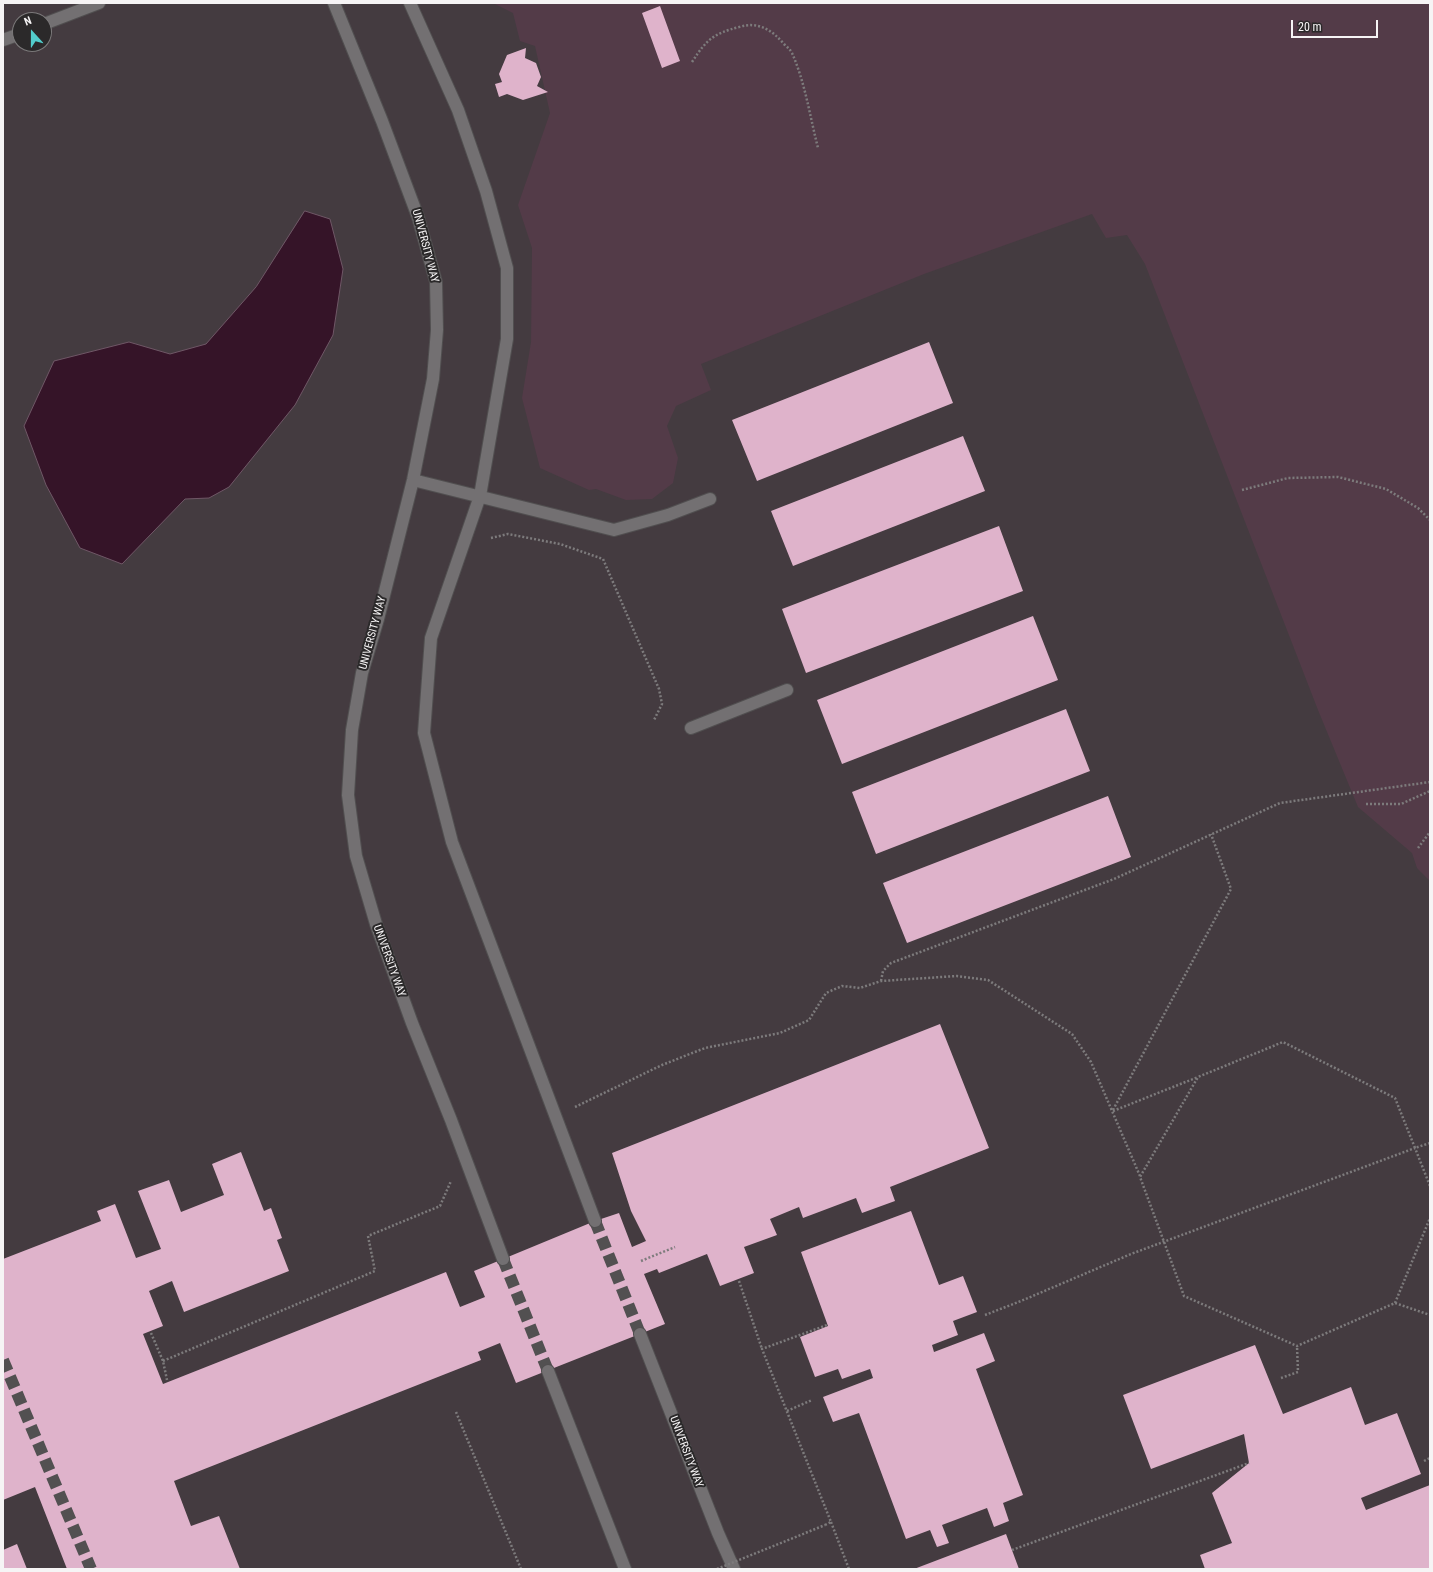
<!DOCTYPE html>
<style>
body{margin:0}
#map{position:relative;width:1433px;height:1572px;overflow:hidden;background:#353334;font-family:"Roboto Condensed",sans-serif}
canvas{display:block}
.frame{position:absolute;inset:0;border:4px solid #f6f4f5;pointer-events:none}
.north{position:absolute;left:12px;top:12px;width:40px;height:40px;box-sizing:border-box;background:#2b292a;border:1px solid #7c7a7b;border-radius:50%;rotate:339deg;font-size:11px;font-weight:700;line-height:16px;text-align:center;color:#f6f4f5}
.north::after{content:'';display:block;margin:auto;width:14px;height:18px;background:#52cdcc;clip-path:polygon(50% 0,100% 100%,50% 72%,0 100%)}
.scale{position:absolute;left:1291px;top:20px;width:87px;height:18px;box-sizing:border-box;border:2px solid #f6f4f5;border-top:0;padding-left:5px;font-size:12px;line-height:14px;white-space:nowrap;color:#f6f4f5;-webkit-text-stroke:3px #2b292a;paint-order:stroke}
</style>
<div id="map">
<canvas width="1433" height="1572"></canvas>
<div class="frame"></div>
<div class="north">N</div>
<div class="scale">20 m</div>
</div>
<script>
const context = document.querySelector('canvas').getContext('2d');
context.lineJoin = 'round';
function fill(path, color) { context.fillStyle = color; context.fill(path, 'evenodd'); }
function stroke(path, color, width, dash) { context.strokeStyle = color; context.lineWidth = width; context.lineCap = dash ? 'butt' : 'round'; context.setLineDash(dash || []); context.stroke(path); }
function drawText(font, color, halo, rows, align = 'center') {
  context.font = font + ' "Roboto Condensed",sans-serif'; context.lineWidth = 4; context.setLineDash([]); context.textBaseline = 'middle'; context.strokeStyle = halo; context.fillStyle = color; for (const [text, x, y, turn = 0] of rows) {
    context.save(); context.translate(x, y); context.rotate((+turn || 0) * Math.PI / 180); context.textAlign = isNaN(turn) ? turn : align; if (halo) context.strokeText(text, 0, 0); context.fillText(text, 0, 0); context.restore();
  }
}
fill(new Path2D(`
 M 3,3 L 1430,3 L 1430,1569 L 3,1569 ZM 20,20 L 44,20 L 44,44 L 20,44 Z`), '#443b40');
fill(new Path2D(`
 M 493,3 L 1430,3 L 1430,881 L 1417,868 L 1412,853 L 1358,807 L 1318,710 L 1145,264 L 1127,235 L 1106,238 L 1092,214 L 924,274 L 701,364 L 711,390 L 676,406 L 667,426 L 678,458 L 673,483 L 652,499 L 626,500 L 596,489 L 589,490 L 540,468 L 522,398 L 531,342 L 532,248 L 518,205 L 550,113 L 535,46 L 520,41 L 513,13 Z`), '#533b48');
const water = new Path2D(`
 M 305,211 L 330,219 L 343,269 L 333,335 L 295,405 L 229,487 L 209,498 L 185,499 L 122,564 L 80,548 L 46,485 L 24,426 L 54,361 L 129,342 L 170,354 L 206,344 L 256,287 Z`);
fill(water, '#351428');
stroke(water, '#6f5766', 1);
fill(new Path2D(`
 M 660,6 L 680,61 L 662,68 L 642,13 Z
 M 526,48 L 525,58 L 536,63 L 541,77 L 537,86 L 548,92 L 523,100 L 507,94 L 499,97 L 495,84 L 502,82 L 499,74 L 507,55 Z
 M 929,342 L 953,403 L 757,481 L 732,420 Z
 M 963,436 L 985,491 L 793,566 L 771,511 Z
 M 999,526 L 1023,591 L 806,673 L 782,609 Z
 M 1033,616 L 1058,680 L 842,764 L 817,700 Z
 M 1066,709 L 1090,771 L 876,854 L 852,792 Z
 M 1108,796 L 1131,857 L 907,943 L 883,883 Z
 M 940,1024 L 989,1148 L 890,1187 L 895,1201 L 862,1213 L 856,1198 L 803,1218 L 799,1207 L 770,1219 L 777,1235 L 744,1247 L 754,1273 L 720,1286 L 707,1254 L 659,1273 L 657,1269 L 644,1274 L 665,1324 L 516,1383 L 500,1343 L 478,1352 L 481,1360 L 174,1481 L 191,1526 L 219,1516 L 240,1569 L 67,1569 L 35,1487 L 3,1500 L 3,1259 L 101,1221 L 97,1211 L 115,1204 L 136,1258 L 161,1249 L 138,1191 L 169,1180 L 181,1212 L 224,1195 L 212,1164 L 241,1152 L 264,1211 L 271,1208 L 282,1238 L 277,1240 L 289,1271 L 184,1312 L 172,1281 L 149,1291 L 163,1326 L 143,1334 L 163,1384 L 446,1272 L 460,1307 L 485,1297 L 474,1271 L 595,1221 L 619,1213 L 632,1247 L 646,1241 L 631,1211 L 612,1153 Z
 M 911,1211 L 939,1285 L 963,1276 L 977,1312 L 953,1321 L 958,1335 L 932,1345 L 934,1352 L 984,1333 L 995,1361 L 976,1369 L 1023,1495 L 1003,1503 L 1009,1521 L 994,1527 L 987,1508 L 942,1525 L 949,1543 L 937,1547 L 930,1530 L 906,1539 L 859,1413 L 833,1422 L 823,1397 L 873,1378 L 870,1369 L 842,1379 L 838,1369 L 815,1377 L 800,1337 L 828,1326 L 801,1252 Z
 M 1255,1345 L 1283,1414 L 1351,1387 L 1365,1425 L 1397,1413 L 1421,1474 L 1361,1498 L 1366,1510 L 1430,1485 L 1430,1569 L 1205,1569 L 1200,1555 L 1232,1543 L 1212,1493 L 1249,1463 L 1244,1434 L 1151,1469 L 1123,1395 Z
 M 1006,1534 L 1019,1569 L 914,1569 Z
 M 17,1544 L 27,1569 L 3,1569 L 3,1550 Z`), '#dfb3cb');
stroke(new Path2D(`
 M 595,1221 L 640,1334
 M 503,1259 L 548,1371
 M 3,1360 L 91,1569`), '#525051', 12, [12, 6]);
const minor = new Path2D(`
 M 334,3 L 382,121 L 418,217 L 436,282 L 437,330 L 433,379 L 413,480 L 378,619 L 362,673 L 352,730 L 348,795 L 356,856 L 376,924 L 412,1023 L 451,1120 L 503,1259
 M 410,3 L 458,110 L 486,191 L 507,268 L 507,339 L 480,496 L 431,638 L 424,733 L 452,842 L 595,1221
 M 44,24 L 99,3
 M 3,40 L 20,34
 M 413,480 L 614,530 L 668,515 L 710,499
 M 691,728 L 787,690
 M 640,1334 L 718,1533 L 734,1569
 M 548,1371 L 625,1569`);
stroke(minor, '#514f50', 14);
stroke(new Path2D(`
 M 692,62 C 707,39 713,34 739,27 C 758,21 772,30 784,44 C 787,47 790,49 792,53 C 805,82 810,117 818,148
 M 1242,490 L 1288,478 L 1338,477 L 1386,489 L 1418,508 L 1430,520
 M 491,538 L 508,534 L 560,544 L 603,559 L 659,689 L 662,704 L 654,720
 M 1366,804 L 1401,804 L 1430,791
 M 1418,848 L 1430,832
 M 881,981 L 883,971 L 891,963 L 1114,879 L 1280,803 L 1430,782
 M 575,1107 L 662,1065 L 705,1048 L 780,1033 L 809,1020 L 826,993 L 842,986 L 860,988 L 881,981 L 957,976 L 988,980 L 1072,1034 L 1091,1062 L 1140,1176
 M 1113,1110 L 1231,889 L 1211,834
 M 1113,1111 L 1198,1077
 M 1430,1143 L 1415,1148 L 1395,1098 L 1283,1042 L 1198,1077 L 1140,1177 L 1184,1296 L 1297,1346 L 1395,1303 L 1430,1315
 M 641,1261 L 675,1247
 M 739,1281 L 762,1349
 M 1395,1303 L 1430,1218
 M 985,1315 L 1021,1301 L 1131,1254 L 1415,1148 L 1430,1186
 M 151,1333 L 163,1361 L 167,1380
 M 163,1361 L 375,1271 L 368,1236 L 440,1206 L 451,1181
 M 1281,1378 L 1298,1372 L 1297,1346
 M 787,1411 L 812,1400
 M 456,1412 L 521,1569
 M 1424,1461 L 1430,1458
 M 831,1522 L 849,1569
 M 825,1525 L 831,1522 L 762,1349 L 827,1325
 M 1012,1550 L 1249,1463`), '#7d7b7c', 2.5, [2, 2]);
stroke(minor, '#737072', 12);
stroke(new Path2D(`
 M 717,1569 L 825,1525`), '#7d7b7c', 2.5, [2, 2]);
drawText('11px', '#f6f4f5', '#2b292a', [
 ["UNIVERSITY WAY",425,246,75],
 ["UNIVERSITY WAY",373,633,-75],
 ["UNIVERSITY WAY",389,961,70],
 ["UNIVERSITY WAY",686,1452,69]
]);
</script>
